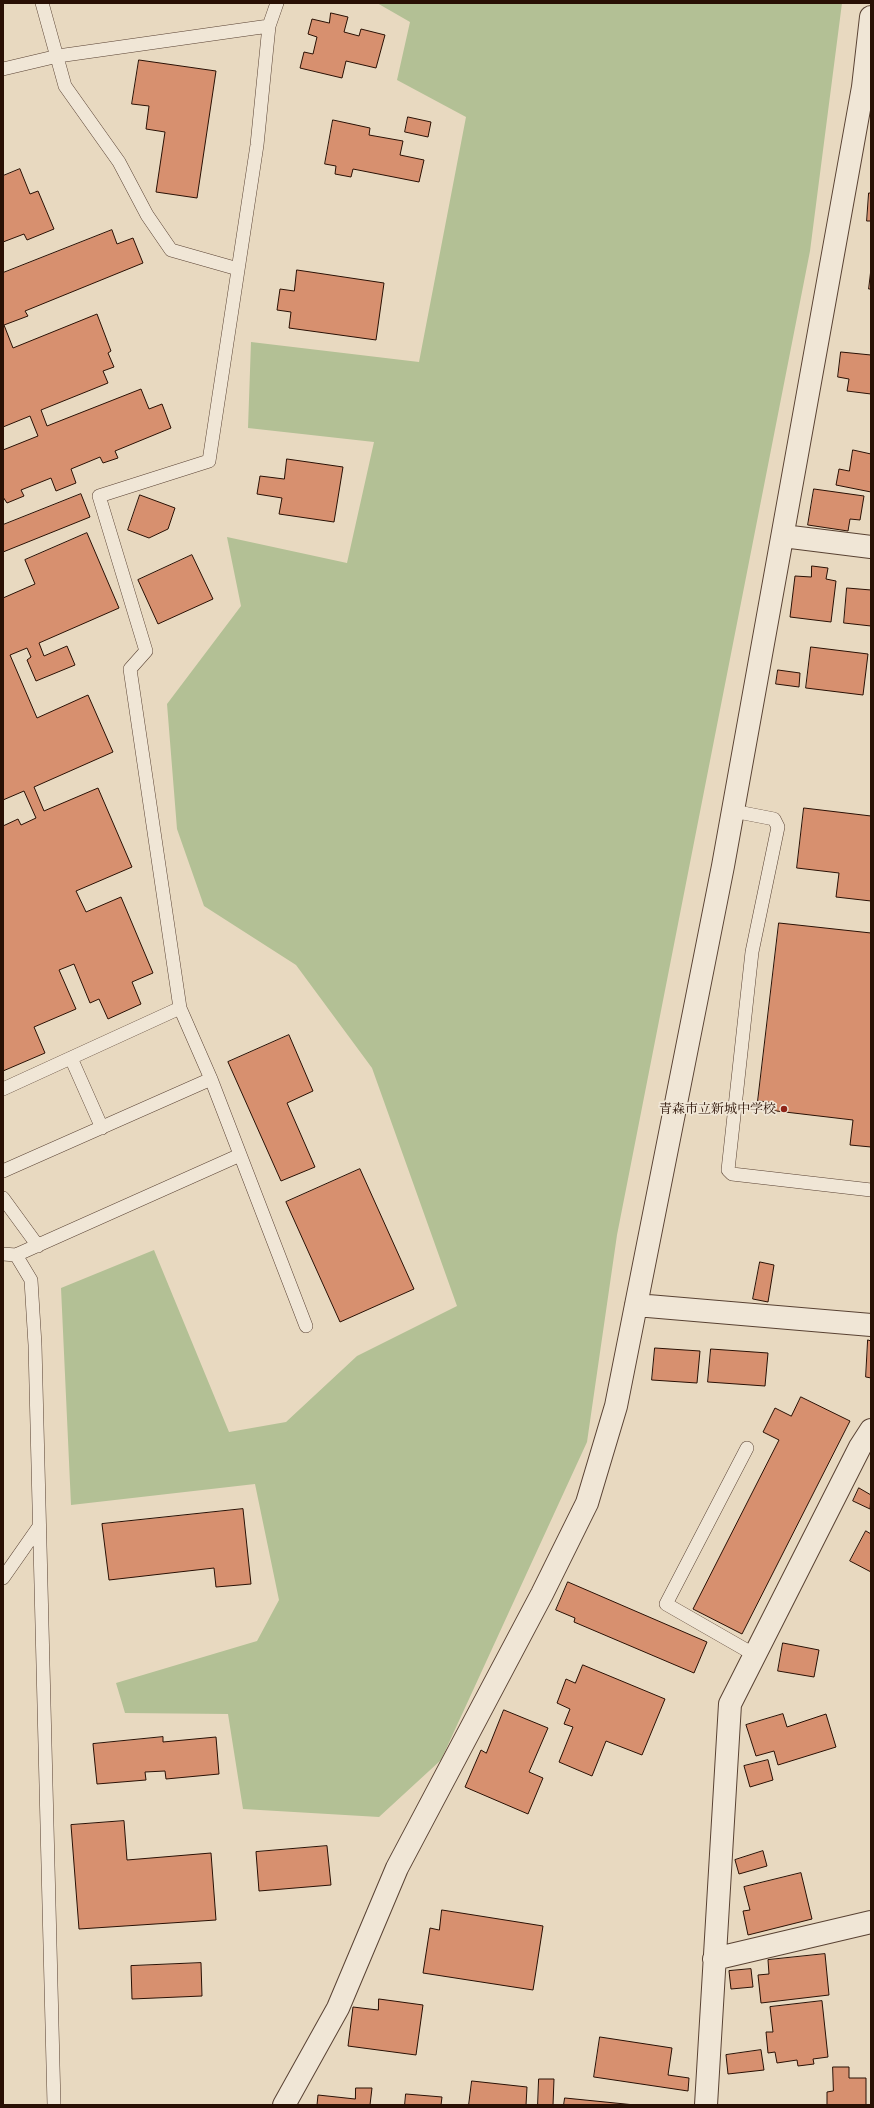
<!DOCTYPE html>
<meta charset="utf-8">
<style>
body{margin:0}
#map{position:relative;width:874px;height:2108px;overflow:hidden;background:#e8d9c0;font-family:"Libre Caslon Text",serif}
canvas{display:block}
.frame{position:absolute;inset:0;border:4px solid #291004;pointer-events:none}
</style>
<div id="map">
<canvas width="874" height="2108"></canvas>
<div class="frame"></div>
</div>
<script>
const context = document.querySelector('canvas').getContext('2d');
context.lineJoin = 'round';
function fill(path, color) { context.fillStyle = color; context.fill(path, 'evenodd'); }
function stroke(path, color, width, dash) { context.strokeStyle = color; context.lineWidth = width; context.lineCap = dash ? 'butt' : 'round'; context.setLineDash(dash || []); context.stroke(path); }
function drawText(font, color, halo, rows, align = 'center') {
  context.font = font + ' "Libre Caslon Text","Noto Serif JP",serif'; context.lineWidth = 3.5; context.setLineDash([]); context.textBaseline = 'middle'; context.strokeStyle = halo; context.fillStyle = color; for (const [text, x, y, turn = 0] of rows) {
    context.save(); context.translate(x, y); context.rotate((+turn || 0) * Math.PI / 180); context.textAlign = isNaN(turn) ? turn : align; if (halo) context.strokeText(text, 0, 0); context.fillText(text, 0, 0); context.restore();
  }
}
fill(new Path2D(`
 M 377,3 L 842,3 L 810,251 L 617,1235 L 587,1442 L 441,1760 L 379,1817 L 243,1809 L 228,1714 L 125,1713 L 116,1683 L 257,1641 L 279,1600 L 255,1484 L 71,1505 L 61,1288 L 154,1250 L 229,1432 L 286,1422 L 357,1356 L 457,1306 L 372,1068 L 296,965 L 204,906 L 177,829 L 167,704 L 241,606 L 227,537 L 347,563 L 374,442 L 248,428 L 251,342 L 419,362 L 466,117 L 397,80 L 410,22 Z`), '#b3c095');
const building = new Path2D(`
 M 331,13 L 348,17 L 344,32 L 359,36 L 361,29 L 385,35 L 376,68 L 346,61 L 342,78 L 300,68 L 304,52 L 313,54 L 317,37 L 308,34 L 312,19 L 329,23 Z
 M 139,60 L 216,71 L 197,198 L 156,192 L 165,132 L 146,129 L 149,106 L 132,104 Z
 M 408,117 L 431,122 L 428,137 L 405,132 Z
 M 333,120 L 370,128 L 369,135 L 403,141 L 400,155 L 424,160 L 419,182 L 353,169 L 351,177 L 335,174 L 336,166 L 325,164 Z
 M 20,169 L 30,194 L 38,191 L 54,229 L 27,240 L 24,234 L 3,242 L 3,176 Z
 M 869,193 L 871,193 L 871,221 L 867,221 Z
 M 112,230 L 117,244 L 133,238 L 143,263 L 25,311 L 28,316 L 4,325 L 13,348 L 97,314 L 111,351 L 108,353 L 114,367 L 103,371 L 108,383 L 41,410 L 47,426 L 141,389 L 149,409 L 162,404 L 171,428 L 115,451 L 118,458 L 103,463 L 100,457 L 71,469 L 76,483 L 56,491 L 51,478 L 21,490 L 24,496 L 7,503 L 3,497 L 3,450 L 38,436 L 30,416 L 3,427 L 3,273 Z
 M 871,269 L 871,289 L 869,289 Z
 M 297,270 L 384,283 L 376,340 L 289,328 L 291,312 L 277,310 L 280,289 L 294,291 Z
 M 841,352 L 871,355 L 871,394 L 847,391 L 849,379 L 838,377 Z
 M 853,450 L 871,454 L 871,492 L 836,485 L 839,469 L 849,471 Z
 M 287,459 L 343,467 L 334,522 L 279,514 L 282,498 L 257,494 L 260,476 L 284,479 Z
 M 814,489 L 864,496 L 860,520 L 850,519 L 848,531 L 808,525 Z
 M 81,494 L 90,517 L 3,552 L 3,525 Z
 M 140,495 L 175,508 L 168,529 L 149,538 L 128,530 Z
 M 87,533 L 119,608 L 39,643 L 44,656 L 67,646 L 75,665 L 36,681 L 27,660 L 31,657 L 27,648 L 10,655 L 37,718 L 88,695 L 113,752 L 34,787 L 44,811 L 98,788 L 132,867 L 76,891 L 86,912 L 121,897 L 153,973 L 132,982 L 141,1004 L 108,1019 L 99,999 L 90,1003 L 74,964 L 59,970 L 76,1009 L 34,1027 L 45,1053 L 3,1071 L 3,826 L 18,819 L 21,825 L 36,818 L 24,791 L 3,800 L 3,598 L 35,584 L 25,560 Z
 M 192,555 L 213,599 L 158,624 L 138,580 Z
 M 812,566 L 828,568 L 826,579 L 836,581 L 831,622 L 790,617 L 795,576 L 811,577 Z
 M 847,588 L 871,590 L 871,626 L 844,623 Z
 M 811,647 L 868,654 L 863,695 L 806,688 Z
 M 778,670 L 800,673 L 799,687 L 776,684 Z
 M 804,808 L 871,816 L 871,901 L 836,897 L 839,873 L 797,868 Z
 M 779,923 L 871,933 L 871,1147 L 850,1145 L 853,1120 L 768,1110 L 769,1102 L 758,1101 Z
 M 289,1035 L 313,1091 L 287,1103 L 315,1167 L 281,1181 L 228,1062 Z
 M 360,1169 L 414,1289 L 340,1322 L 286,1202 Z
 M 760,1262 L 774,1265 L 768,1302 L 753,1299 Z
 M 868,1340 L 871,1341 L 871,1378 L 866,1377 Z
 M 655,1348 L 700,1351 L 697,1383 L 652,1380 Z
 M 711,1349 L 768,1353 L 765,1386 L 708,1382 Z
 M 801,1397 L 850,1421 L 742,1634 L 693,1609 L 779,1440 L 763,1432 L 775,1408 L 791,1416 Z
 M 859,1488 L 871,1495 L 870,1509 L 853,1501 Z
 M 243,1509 L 251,1584 L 216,1587 L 214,1568 L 109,1580 L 102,1524 Z
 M 866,1531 L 871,1534 L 871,1572 L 850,1561 Z
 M 568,1582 L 707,1642 L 694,1673 L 574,1622 L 575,1618 L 556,1610 Z
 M 783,1643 L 819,1650 L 814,1677 L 778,1671 Z
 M 583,1665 L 665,1699 L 642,1755 L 606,1741 L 592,1776 L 559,1762 L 573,1727 L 564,1724 L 570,1709 L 557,1703 L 566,1679 L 575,1683 Z
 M 504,1710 L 548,1728 L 529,1772 L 543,1778 L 528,1814 L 465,1787 L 481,1750 L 486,1753 Z
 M 783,1714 L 787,1727 L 826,1714 L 836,1747 L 778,1765 L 774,1751 L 756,1756 L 746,1725 Z
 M 163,1737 L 163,1742 L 216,1737 L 219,1774 L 166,1779 L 165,1771 L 145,1772 L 146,1780 L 97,1784 L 93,1744 Z
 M 768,1760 L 773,1780 L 750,1787 L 744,1766 Z
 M 124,1821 L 127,1860 L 211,1853 L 216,1920 L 79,1929 L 71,1825 Z
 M 327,1846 L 331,1885 L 259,1891 L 256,1852 Z
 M 763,1851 L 767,1866 L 739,1874 L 735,1860 Z
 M 801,1873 L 812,1919 L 748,1935 L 743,1911 L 750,1910 L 744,1887 Z
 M 442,1910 L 543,1926 L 533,1990 L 423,1973 L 430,1928 L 439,1930 Z
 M 825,1954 L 829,1995 L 761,2003 L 758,1975 L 769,1974 L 768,1960 Z
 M 201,1963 L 202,1996 L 132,1999 L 131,1966 Z
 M 751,1969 L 753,1987 L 731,1989 L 729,1971 Z
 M 379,1999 L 423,2005 L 416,2055 L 348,2046 L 353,2007 L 378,2010 Z
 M 822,2001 L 828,2057 L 813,2059 L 814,2064 L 798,2066 L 797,2060 L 777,2063 L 775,2052 L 768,2053 L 766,2032 L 773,2032 L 770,2007 Z
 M 600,2037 L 672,2048 L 668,2075 L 689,2078 L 688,2091 L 594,2077 Z
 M 761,2050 L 764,2070 L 728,2074 L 726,2055 Z
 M 833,2067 L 849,2067 L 849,2078 L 866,2078 L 866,2105 L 827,2105 L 827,2092 L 833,2091 Z
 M 539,2079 L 554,2079 L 553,2105 L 538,2105 Z
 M 472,2081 L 527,2087 L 526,2105 L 469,2105 Z
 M 356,2088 L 372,2088 L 370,2105 L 317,2105 L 318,2095 L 355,2099 Z
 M 406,2094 L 442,2097 L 441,2105 L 405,2105 Z
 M 565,2098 L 635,2105 L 564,2105 Z`);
fill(building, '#d7906f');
stroke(building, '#291004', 1);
const lane = new Path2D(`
 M 42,3 L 65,86 L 119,162 L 147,215 L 171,250 L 238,269
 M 277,3 L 269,26 L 257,145 L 209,461 L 99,496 L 146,651 L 130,669 L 180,1008 L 211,1079 L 306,1326
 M 3,69 L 58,56 L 269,26
 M 733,811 L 774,819 L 778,827 L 752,952 L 728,1170 L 732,1174 L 871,1190
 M 71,1058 L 102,1128
 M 3,1089 L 180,1008
 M 3,1171 L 211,1079
 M 3,1198 L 38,1246
 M 3,1254 L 16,1255 L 31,1280 L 35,1345 L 54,2105
 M 16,1255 L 240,1155
 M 747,1448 L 666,1604 L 755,1655
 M 3,1578 L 38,1528`);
const street = new Path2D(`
 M 783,536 L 871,547
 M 636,1305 L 871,1325
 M 714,1959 L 871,1922
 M 284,2105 L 338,2008 L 397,1868 L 542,1594 L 587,1503 L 616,1406 L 723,866 L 863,87 L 871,17
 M 706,2105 L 730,1704 L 860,1447 L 871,1430`);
stroke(lane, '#594233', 14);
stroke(street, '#594233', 24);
stroke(lane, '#f0e6d6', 13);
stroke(street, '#f0e6d6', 22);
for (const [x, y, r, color] of [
 [784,1109,4,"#8f2418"]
]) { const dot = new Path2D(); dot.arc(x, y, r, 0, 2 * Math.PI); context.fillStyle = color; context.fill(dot); stroke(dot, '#f0e6d6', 1.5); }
drawText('13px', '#291004', '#f0e6d6', [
 ["青森市立新城中学校",776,1109]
], 'right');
</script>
